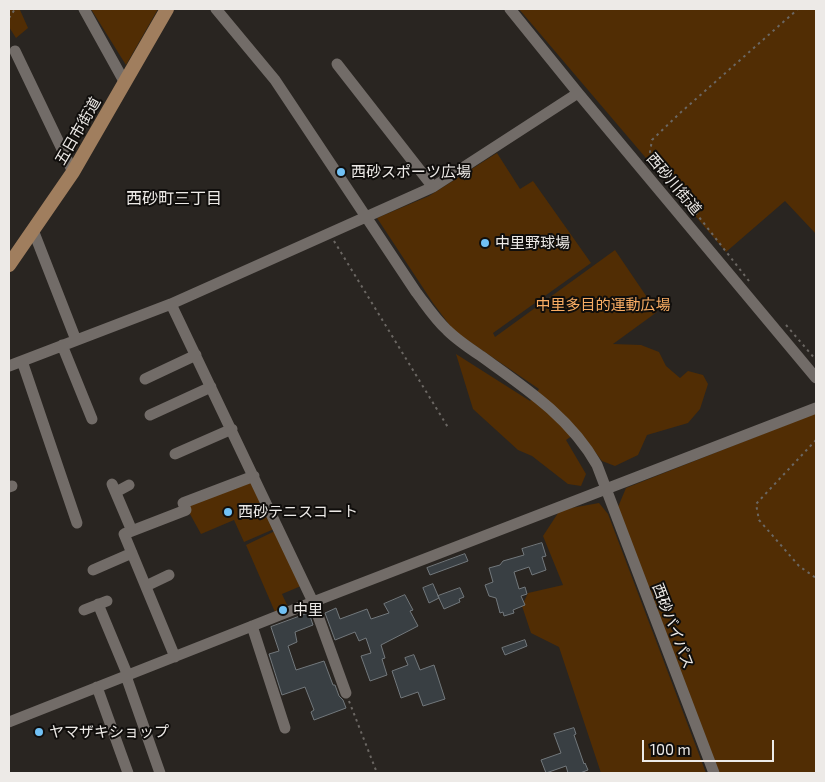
<!DOCTYPE html>
<meta charset="utf-8">
<style>
body{margin:0}
#map{position:relative;width:825px;height:782px;overflow:hidden;background:#292521;font-family:"Exo 2",sans-serif}
canvas{display:block}
.frame{position:absolute;inset:0;border:10px solid #edeae7;pointer-events:none}
.scale{position:absolute;left:642px;top:740px;width:132px;height:22px;box-sizing:border-box;border:2px solid #edeae7;border-top:0;padding-left:6px;font-size:15px;line-height:18px;white-space:nowrap;color:#edeae7;-webkit-text-stroke:4px #100e0c;paint-order:stroke}
</style>
<div id="map">
<canvas width="825" height="782"></canvas>
<div class="frame"></div>
<div class="scale">100 m</div>
</div>
<script>
const context = document.querySelector('canvas').getContext('2d');
context.lineJoin = 'round';
function fill(path, color) { context.fillStyle = color; context.fill(path, 'evenodd'); }
function stroke(path, color, width, dash) { context.strokeStyle = color; context.lineWidth = width; context.lineCap = dash ? 'butt' : 'round'; context.setLineDash(dash || []); context.stroke(path); }
function drawText(font, color, halo, rows, align = 'center') {
  context.font = font + ' "Exo 2","Noto Sans JP",sans-serif'; context.lineWidth = 4; context.setLineDash([]); context.textBaseline = 'middle'; context.strokeStyle = halo; context.fillStyle = color; for (const [text, x, y, turn = 0] of rows) {
    context.save(); context.translate(x, y); context.rotate((+turn || 0) * Math.PI / 180); context.textAlign = isNaN(turn) ? turn : align; if (halo) context.strokeText(text, 0, 0); context.fillText(text, 0, 0); context.restore();
  }
}
fill(new Path2D(`
 M 9,9 L 21,9 L 20,10 L 28,28 L 16,38 L 9,27 Z
 M 91,9 L 158,9 L 126,65 Z
 M 519,9 L 816,9 L 816,234 L 785,201 L 726,252 Z
 M 497,153 L 520,189 L 533,181 L 591,263 L 493,333 L 495,337 L 615,250 L 657,312 L 613,344 L 641,345 L 659,352 L 666,366 L 680,378 L 688,371 L 703,375 L 708,384 L 700,409 L 688,423 L 647,435 L 638,455 L 615,466 L 602,461 L 579,431 L 566,440 L 586,474 L 581,486 L 568,484 L 532,456 L 518,450 L 473,409 L 456,354 L 530,401 L 539,389 L 454,331 L 433,303 L 377,218 L 429,196 Z
 M 816,413 L 816,773 L 719,773 L 618,507 L 626,488 Z
 M 252,481 L 274,529 L 244,542 L 234,520 L 201,534 L 185,505 Z
 M 599,503 L 608,514 L 706,773 L 601,773 L 559,647 L 531,633 L 522,606 L 528,593 L 563,585 L 543,536 L 560,510 Z
 M 275,531 L 301,586 L 282,594 L 288,607 L 275,612 L 246,545 Z`), '#512d04');
const building = new Path2D(`
 M 542,543 L 546,556 L 542,557 L 546,570 L 532,575 L 529,567 L 514,572 L 519,589 L 525,587 L 527,594 L 521,596 L 525,605 L 513,610 L 514,613 L 504,616 L 503,612 L 500,613 L 496,598 L 489,596 L 485,585 L 493,582 L 489,568 L 500,565 L 503,561 L 524,555 L 522,549 Z
 M 465,554 L 468,561 L 430,575 L 427,568 Z
 M 433,584 L 439,598 L 429,603 L 423,588 Z
 M 460,588 L 464,597 L 459,599 L 460,602 L 444,609 L 438,596 Z
 M 405,595 L 413,610 L 410,611 L 418,626 L 381,645 L 385,658 L 382,659 L 387,675 L 370,681 L 361,656 L 371,653 L 366,638 L 359,641 L 355,632 L 335,640 L 325,613 L 336,608 L 340,619 L 367,609 L 371,619 L 389,613 L 384,604 Z
 M 309,613 L 313,625 L 295,632 L 297,642 L 288,646 L 296,670 L 324,661 L 333,685 L 335,685 L 339,696 L 343,700 L 346,708 L 314,720 L 311,712 L 314,710 L 305,687 L 282,695 L 269,654 L 279,651 L 271,627 Z
 M 525,640 L 527,646 L 505,655 L 502,648 Z
 M 414,655 L 420,670 L 434,665 L 445,699 L 423,706 L 418,692 L 401,698 L 392,671 L 408,665 L 405,658 Z
 M 574,728 L 576,734 L 574,735 L 584,764 L 585,763 L 588,770 L 580,773 L 568,773 L 566,766 L 546,773 L 541,760 L 561,753 L 554,734 Z`);
fill(building, '#393f43');
stroke(building, '#72787c', 1);
stroke(new Path2D(`
 M 9,18 L 15,9
 M 334,241 L 449,429
 M 749,281 L 692,208 L 654,164 L 650,152 L 652,140 L 680,113 L 798,9
 M 786,325 L 816,360
 M 816,440 L 756,504 L 759,520 L 799,566 L 816,578
 M 349,701 L 377,773`), '#6b6763', 2, [2.5, 4]);
stroke(new Path2D(`
 M 84,9 L 125,83
 M 216,9 L 275,80 L 416,292 C 426,305 435,319 447,330 C 457,340 469,348 481,356 C 524,387 570,417 597,465 L 714,773
 M 510,9 L 578,93 L 816,378
 M 15,51 L 73,172
 M 337,64 L 433,187
 M 33,230 L 76,340
 M 171,304 L 313,602 L 346,693
 M 62,345 L 92,419
 M 22,361 L 77,523
 M 9,366 L 171,304 L 433,187 L 578,93
 M 145,379 L 196,355
 M 150,415 L 211,387
 M 175,454 L 232,429
 M 112,484 L 132,531
 M 9,487 L 12,486
 M 116,492 L 129,485
 M 93,570 L 132,553
 M 146,586 L 169,575
 M 98,604 L 128,676
 M 84,610 L 107,601
 M 252,626 L 285,728
 M 175,657 L 124,534 L 186,510 L 183,503 L 254,476
 M 126,676 L 160,773
 M 97,687 L 128,773
 M 9,722 L 313,602 L 816,408`), '#726c68', 11);
stroke(new Path2D(`
 M 9,265 L 73,172 L 167,9`), '#a07e5e', 14);
for (const [x, y, r, color] of [
 [341,172,5,"#71c1f5"],
 [485,243,5,"#71c1f5"],
 [228,512,5,"#71c1f5"],
 [283,610,5,"#71c1f5"],
 [39,732,5,"#71c1f5"]
]) { const dot = new Path2D(); dot.arc(x, y, r, 0, 2 * Math.PI); context.fillStyle = color; context.fill(dot); stroke(dot, '#100e0c', 2); }
drawText('15px', '#edeae7', '#100e0c', [
 ["五日市街道",78,131,-60],
 ["西砂川街道",674,184,50],
 ["西砂バイパス",673,626,69]
]);
drawText('15px', '#edeae7', '#100e0c', [
 ["西砂スポーツ広場",351,172],
 ["中里野球場",495,243],
 ["西砂テニスコート",238,512],
 ["中里",293,610],
 ["ヤマザキショップ",49,732]
], 'left');
drawText('15px', '#faad64', '#100e0c', [
 ["中里多目的運動広場",603,305]
]);
drawText('16px', '#edeae7', '#100e0c', [
 ["西砂町三丁目",174,199]
]);
</script>
